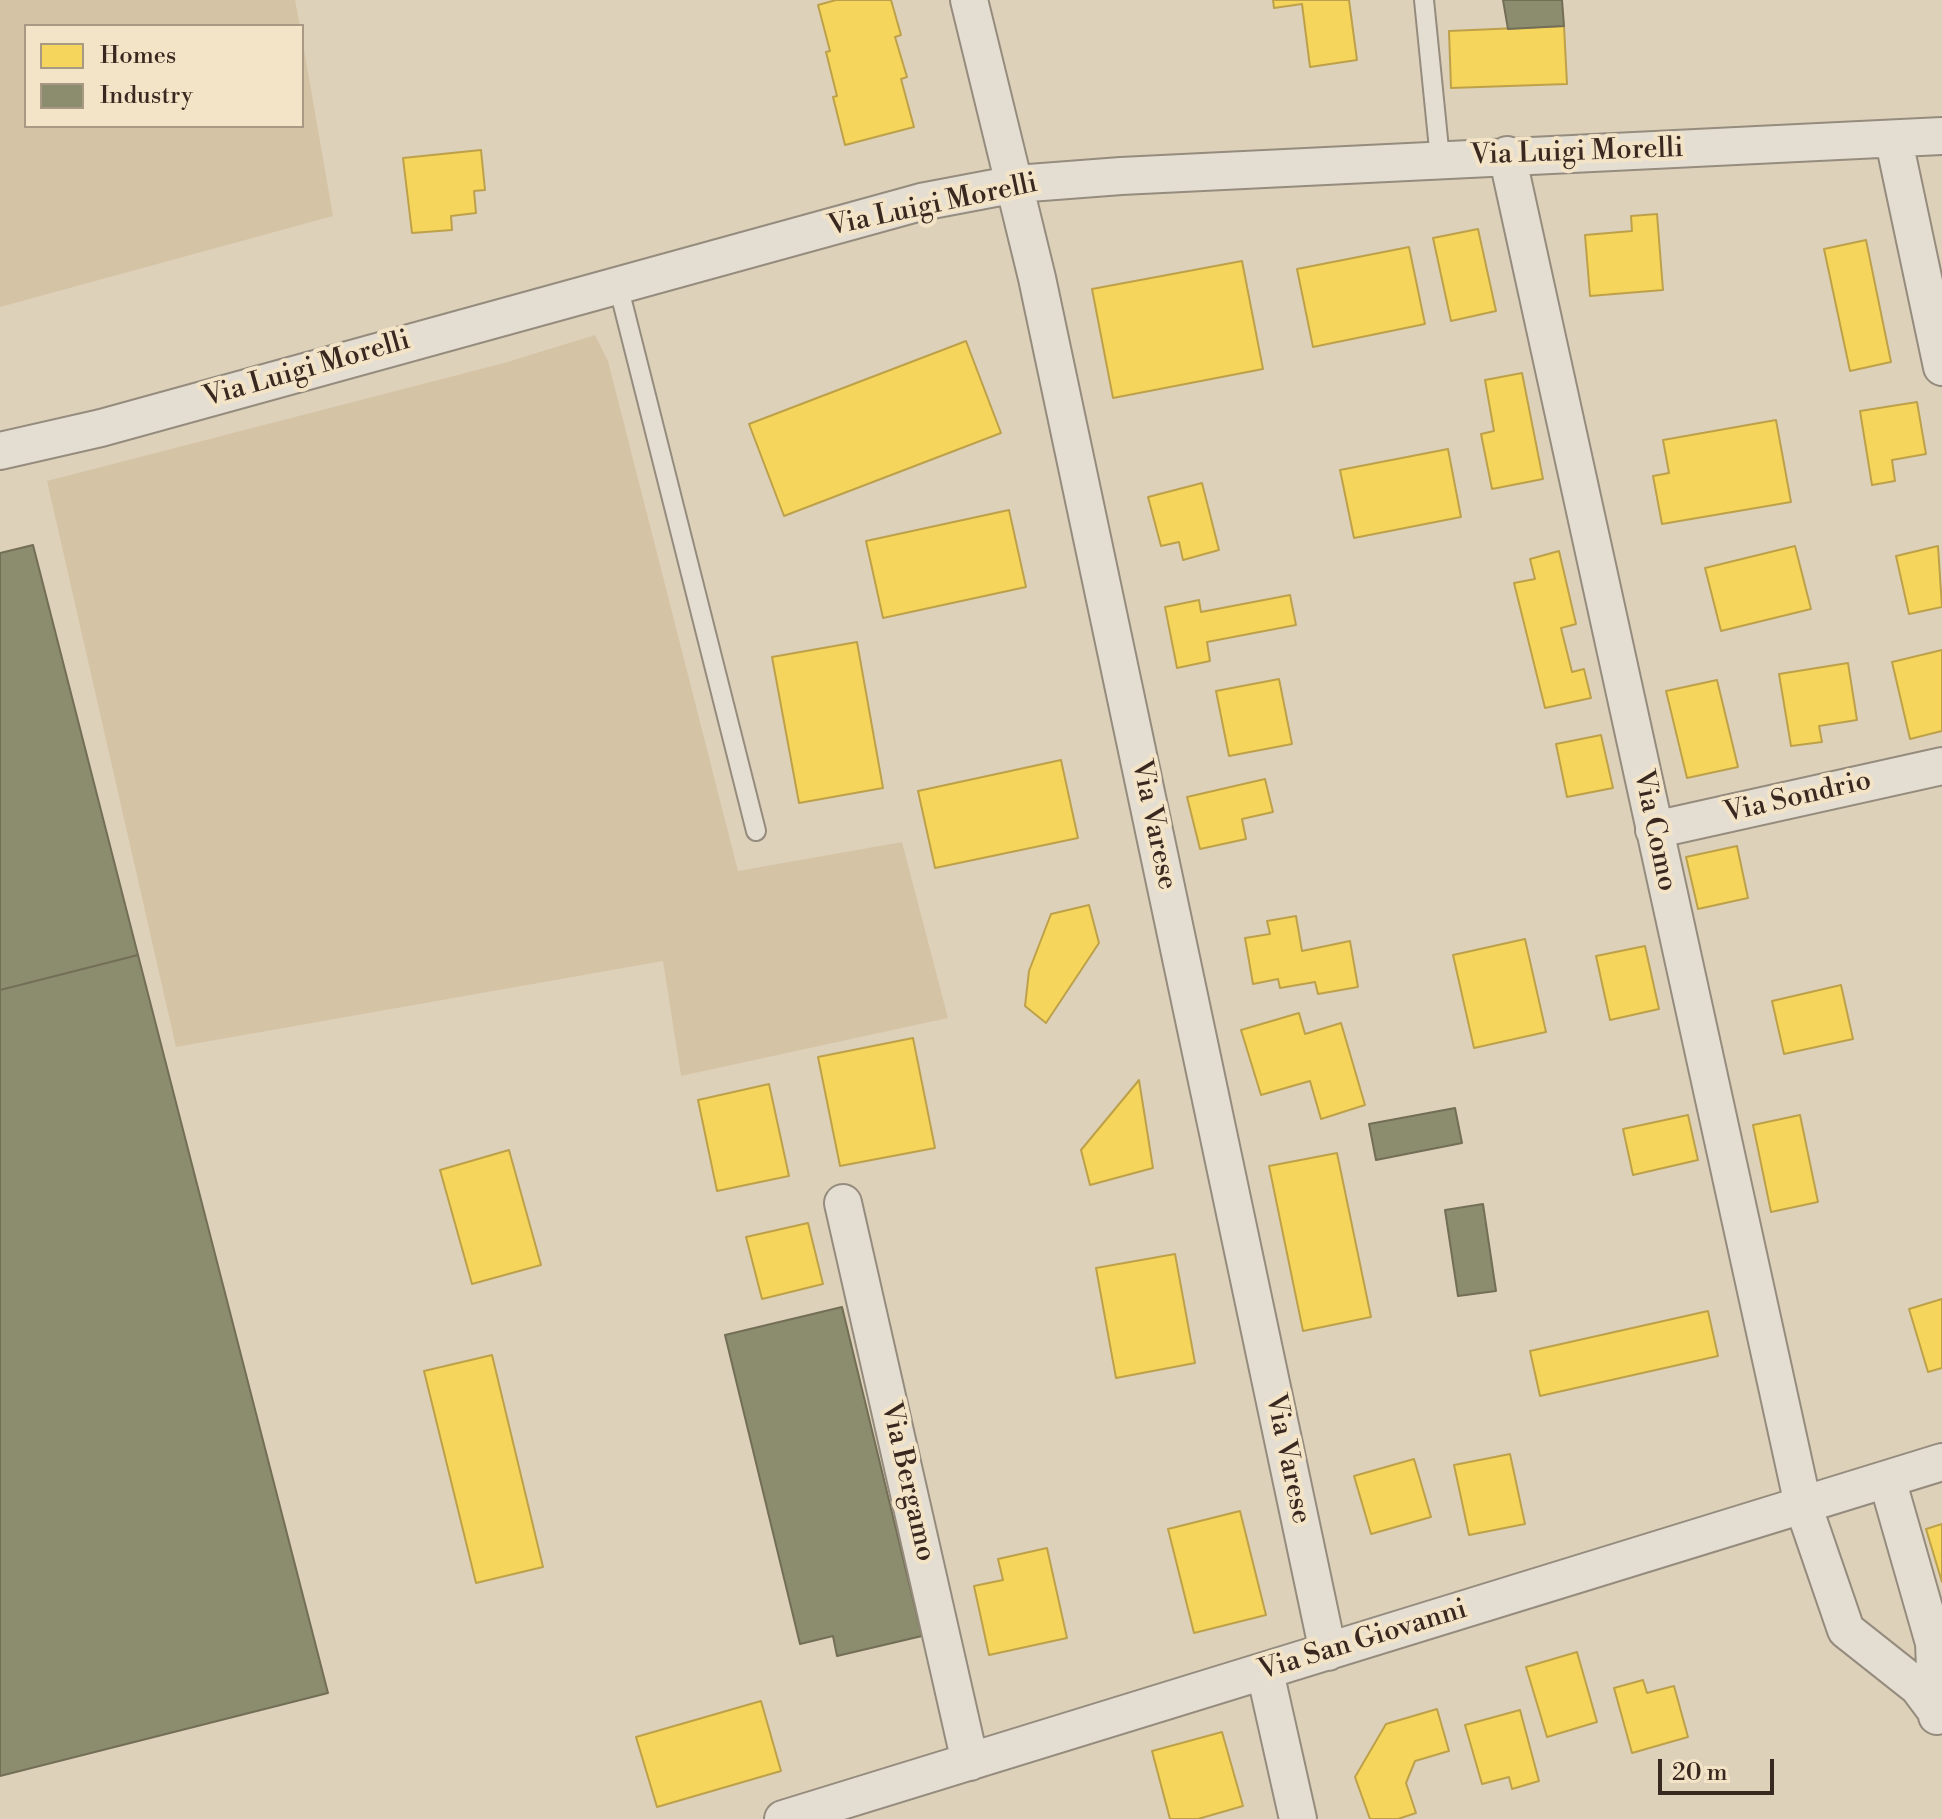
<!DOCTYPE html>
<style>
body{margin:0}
#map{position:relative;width:1942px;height:1819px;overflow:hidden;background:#ded1ba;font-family:"Libre Bodoni",serif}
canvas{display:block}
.legend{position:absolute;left:24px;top:24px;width:280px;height:104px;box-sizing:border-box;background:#f3e4c8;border:2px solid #a89984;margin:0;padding:10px 14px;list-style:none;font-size:24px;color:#38281f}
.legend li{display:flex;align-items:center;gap:16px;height:40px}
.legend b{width:40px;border:2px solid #a89984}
.scale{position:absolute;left:1658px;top:1759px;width:116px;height:36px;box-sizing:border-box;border:4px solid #38281f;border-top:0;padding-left:10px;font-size:24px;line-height:28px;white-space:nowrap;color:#38281f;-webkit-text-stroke:6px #f3e4c8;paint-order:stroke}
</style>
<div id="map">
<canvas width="1942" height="1819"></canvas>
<ul class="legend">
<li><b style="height:22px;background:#f6d55c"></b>Homes</li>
<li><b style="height:22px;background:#8c8c6e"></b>Industry</li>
</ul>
<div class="scale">20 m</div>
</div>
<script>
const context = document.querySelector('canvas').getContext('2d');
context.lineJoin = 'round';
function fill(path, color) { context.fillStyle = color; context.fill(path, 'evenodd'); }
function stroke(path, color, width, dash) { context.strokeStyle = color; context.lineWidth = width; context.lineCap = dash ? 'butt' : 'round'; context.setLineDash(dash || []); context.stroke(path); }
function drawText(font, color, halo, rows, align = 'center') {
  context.font = font + ' "Libre Bodoni",serif'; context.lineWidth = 8; context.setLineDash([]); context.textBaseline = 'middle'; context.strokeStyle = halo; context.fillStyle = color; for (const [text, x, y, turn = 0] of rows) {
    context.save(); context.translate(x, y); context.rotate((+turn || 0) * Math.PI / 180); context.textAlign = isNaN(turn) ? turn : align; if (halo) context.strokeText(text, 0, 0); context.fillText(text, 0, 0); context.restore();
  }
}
fill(new Path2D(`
 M 0,0 L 295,0 L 300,26 L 26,26 L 26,126 L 302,126 L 302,38 L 333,216 L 0,307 Z
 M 595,335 L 608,361 L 738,871 L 902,842 L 948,1018 L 681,1076 L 663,961 L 176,1047 L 47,481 L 504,363 Z`), '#d5c3a5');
const homes = new Path2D(`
 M 836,0 L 891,0 L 901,35 L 895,37 L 907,77 L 901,79 L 914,127 L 845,145 L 833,97 L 837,96 L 826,52 L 830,51 L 818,5 Z
 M 1273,0 L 1349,0 L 1357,60 L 1310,67 L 1302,4 L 1274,8 Z
 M 1564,26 L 1567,84 L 1451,88 L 1449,31 Z
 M 481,150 L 485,190 L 474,191 L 476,213 L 451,216 L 452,230 L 412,233 L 403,158 Z
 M 1657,214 L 1663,290 L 1590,296 L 1585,235 L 1632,231 L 1631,216 Z
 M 1478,229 L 1496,311 L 1451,321 L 1433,238 Z
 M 1866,240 L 1891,362 L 1850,371 L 1824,249 Z
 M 1409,247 L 1425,324 L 1313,347 L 1297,269 Z
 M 1242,261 L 1263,369 L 1113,398 L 1092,289 Z
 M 966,341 L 1001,433 L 784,516 L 749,424 Z
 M 1522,373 L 1543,479 L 1492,489 L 1481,434 L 1494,431 L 1485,380 Z
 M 1917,402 L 1926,454 L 1892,460 L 1895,481 L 1872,485 L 1860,411 Z
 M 1776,420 L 1791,502 L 1662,524 L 1653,476 L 1669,473 L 1663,440 Z
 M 1448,449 L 1461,517 L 1354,538 L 1340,470 Z
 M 1202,483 L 1219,550 L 1183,560 L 1179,542 L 1161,546 L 1148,497 Z
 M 1009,510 L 1026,587 L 883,618 L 866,541 Z
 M 1795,546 L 1811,609 L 1721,631 L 1705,568 Z
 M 1938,546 L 1942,607 L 1909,614 L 1896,556 Z
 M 1559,551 L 1576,624 L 1561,628 L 1572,672 L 1584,669 L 1591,698 L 1545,708 L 1514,583 L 1535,579 L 1530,559 Z
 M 1290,595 L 1296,625 L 1207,642 L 1210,661 L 1177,668 L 1165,607 L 1199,600 L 1201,612 Z
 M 857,642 L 883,788 L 799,803 L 772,657 Z
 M 1942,650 L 1942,731 L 1910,739 L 1892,662 Z
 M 1848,663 L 1857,720 L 1819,726 L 1822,742 L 1791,746 L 1779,674 Z
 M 1279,679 L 1292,744 L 1229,756 L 1216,691 Z
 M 1717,680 L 1738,767 L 1687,778 L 1666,691 Z
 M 1601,735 L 1613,788 L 1567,797 L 1556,744 Z
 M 1061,760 L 1078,838 L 935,868 L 918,791 Z
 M 1265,779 L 1273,812 L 1242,819 L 1246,839 L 1200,849 L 1187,797 Z
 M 1737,846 L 1748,898 L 1698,909 L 1686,857 Z
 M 1089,905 L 1099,943 L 1046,1023 L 1025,1006 L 1029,971 L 1051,914 Z
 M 1296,916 L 1302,951 L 1350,941 L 1358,987 L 1318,994 L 1315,982 L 1280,988 L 1278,979 L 1253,984 L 1245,938 L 1270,934 L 1267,921 Z
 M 1525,939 L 1546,1032 L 1474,1048 L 1453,955 Z
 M 1645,946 L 1659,1009 L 1610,1020 L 1596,956 Z
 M 1841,985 L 1853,1039 L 1784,1054 L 1772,1001 Z
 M 1299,1013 L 1305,1034 L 1341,1023 L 1365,1105 L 1321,1119 L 1310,1081 L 1261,1095 L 1241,1030 Z
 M 913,1038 L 935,1148 L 840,1166 L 818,1057 Z
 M 1139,1080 L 1153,1168 L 1090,1185 L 1081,1150 Z
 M 769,1084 L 789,1176 L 717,1191 L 698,1100 Z
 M 1688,1115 L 1698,1160 L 1633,1175 L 1623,1129 Z
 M 1800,1115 L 1818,1202 L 1771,1212 L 1753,1125 Z
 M 509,1150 L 541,1265 L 472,1284 L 440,1170 Z
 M 1337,1153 L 1371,1317 L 1303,1331 L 1269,1166 Z
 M 808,1223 L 823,1284 L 762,1299 L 746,1237 Z
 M 1175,1254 L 1195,1363 L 1116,1378 L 1096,1268 Z
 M 1942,1299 L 1942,1368 L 1928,1372 L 1909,1309 Z
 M 1708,1311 L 1718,1356 L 1540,1396 L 1530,1351 Z
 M 492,1355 L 543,1567 L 476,1583 L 424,1371 Z
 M 1510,1454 L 1525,1524 L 1469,1535 L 1454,1465 Z
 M 1414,1459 L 1431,1517 L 1371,1534 L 1354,1476 Z
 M 1240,1511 L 1266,1615 L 1194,1633 L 1168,1529 Z
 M 1942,1524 L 1942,1582 L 1926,1529 Z
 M 1047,1548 L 1067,1638 L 989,1655 L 974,1586 L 1003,1580 L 998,1559 Z
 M 1577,1652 L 1597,1722 L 1547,1737 L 1526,1667 Z
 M 1643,1680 L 1647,1693 L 1674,1686 L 1688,1737 L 1632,1753 L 1614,1688 Z
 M 761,1701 L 781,1771 L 657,1807 L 636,1737 Z
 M 1437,1709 L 1449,1751 L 1415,1761 L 1406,1783 L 1416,1813 L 1398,1819 L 1370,1819 L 1355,1777 L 1386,1724 Z
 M 1520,1710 L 1539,1781 L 1512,1789 L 1509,1777 L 1482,1784 L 1465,1725 Z
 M 1222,1732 L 1243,1806 L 1198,1819 L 1170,1819 L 1152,1751 Z`);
fill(homes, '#f6d55c');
stroke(homes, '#bda14a', 2);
const industry = new Path2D(`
 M 1503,0 L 1562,0 L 1564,26 L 1508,29 Z
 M 33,545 L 138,955 L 0,990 L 0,553 Z
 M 138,955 L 328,1693 L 0,1776 L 0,990 Z
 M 1455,1108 L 1462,1143 L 1376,1160 L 1369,1124 Z
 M 1483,1204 L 1496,1291 L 1458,1296 L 1445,1210 Z
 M 842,1307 L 922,1636 L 837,1656 L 833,1636 L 800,1644 L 725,1335 Z`);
fill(industry, '#8c8c6e');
stroke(industry, '#736e56', 2);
const service = new Path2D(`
 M 1424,0 L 1440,159
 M 618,285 L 756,831`);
const minor = new Path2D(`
 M 969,0 L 1037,278 L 1328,1652
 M 1894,141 L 1942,367
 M 1507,155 L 1803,1505 L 1846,1630 L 1918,1687 L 1936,1711
 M 0,451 L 101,428 L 921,202 L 1016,184 L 1121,176 L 1942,136
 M 1654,830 L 1942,766
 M 843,1203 L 970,1762
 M 1887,1479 L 1934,1643 L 1937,1716
 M 1265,1672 L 1298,1819
 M 783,1819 L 1942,1462`);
stroke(service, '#958c7e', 22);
stroke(minor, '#958c7e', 40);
stroke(service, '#e4ded2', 18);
stroke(minor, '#e4ded2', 36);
drawText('28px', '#38281f', '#f3e4c8', [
 ["Via Luigi Morelli",1577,153,-2],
 ["Via Luigi Morelli",933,206,-12],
 ["Via Luigi Morelli",307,370,-16],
 ["Via Sondrio",1798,798,-13],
 ["Via Varese",1153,825,78],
 ["Via Como",1654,831,78],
 ["Via Varese",1287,1459,78],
 ["Via Bergamo",907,1482,77],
 ["Via San Giovanni",1363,1641,-17]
]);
</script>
